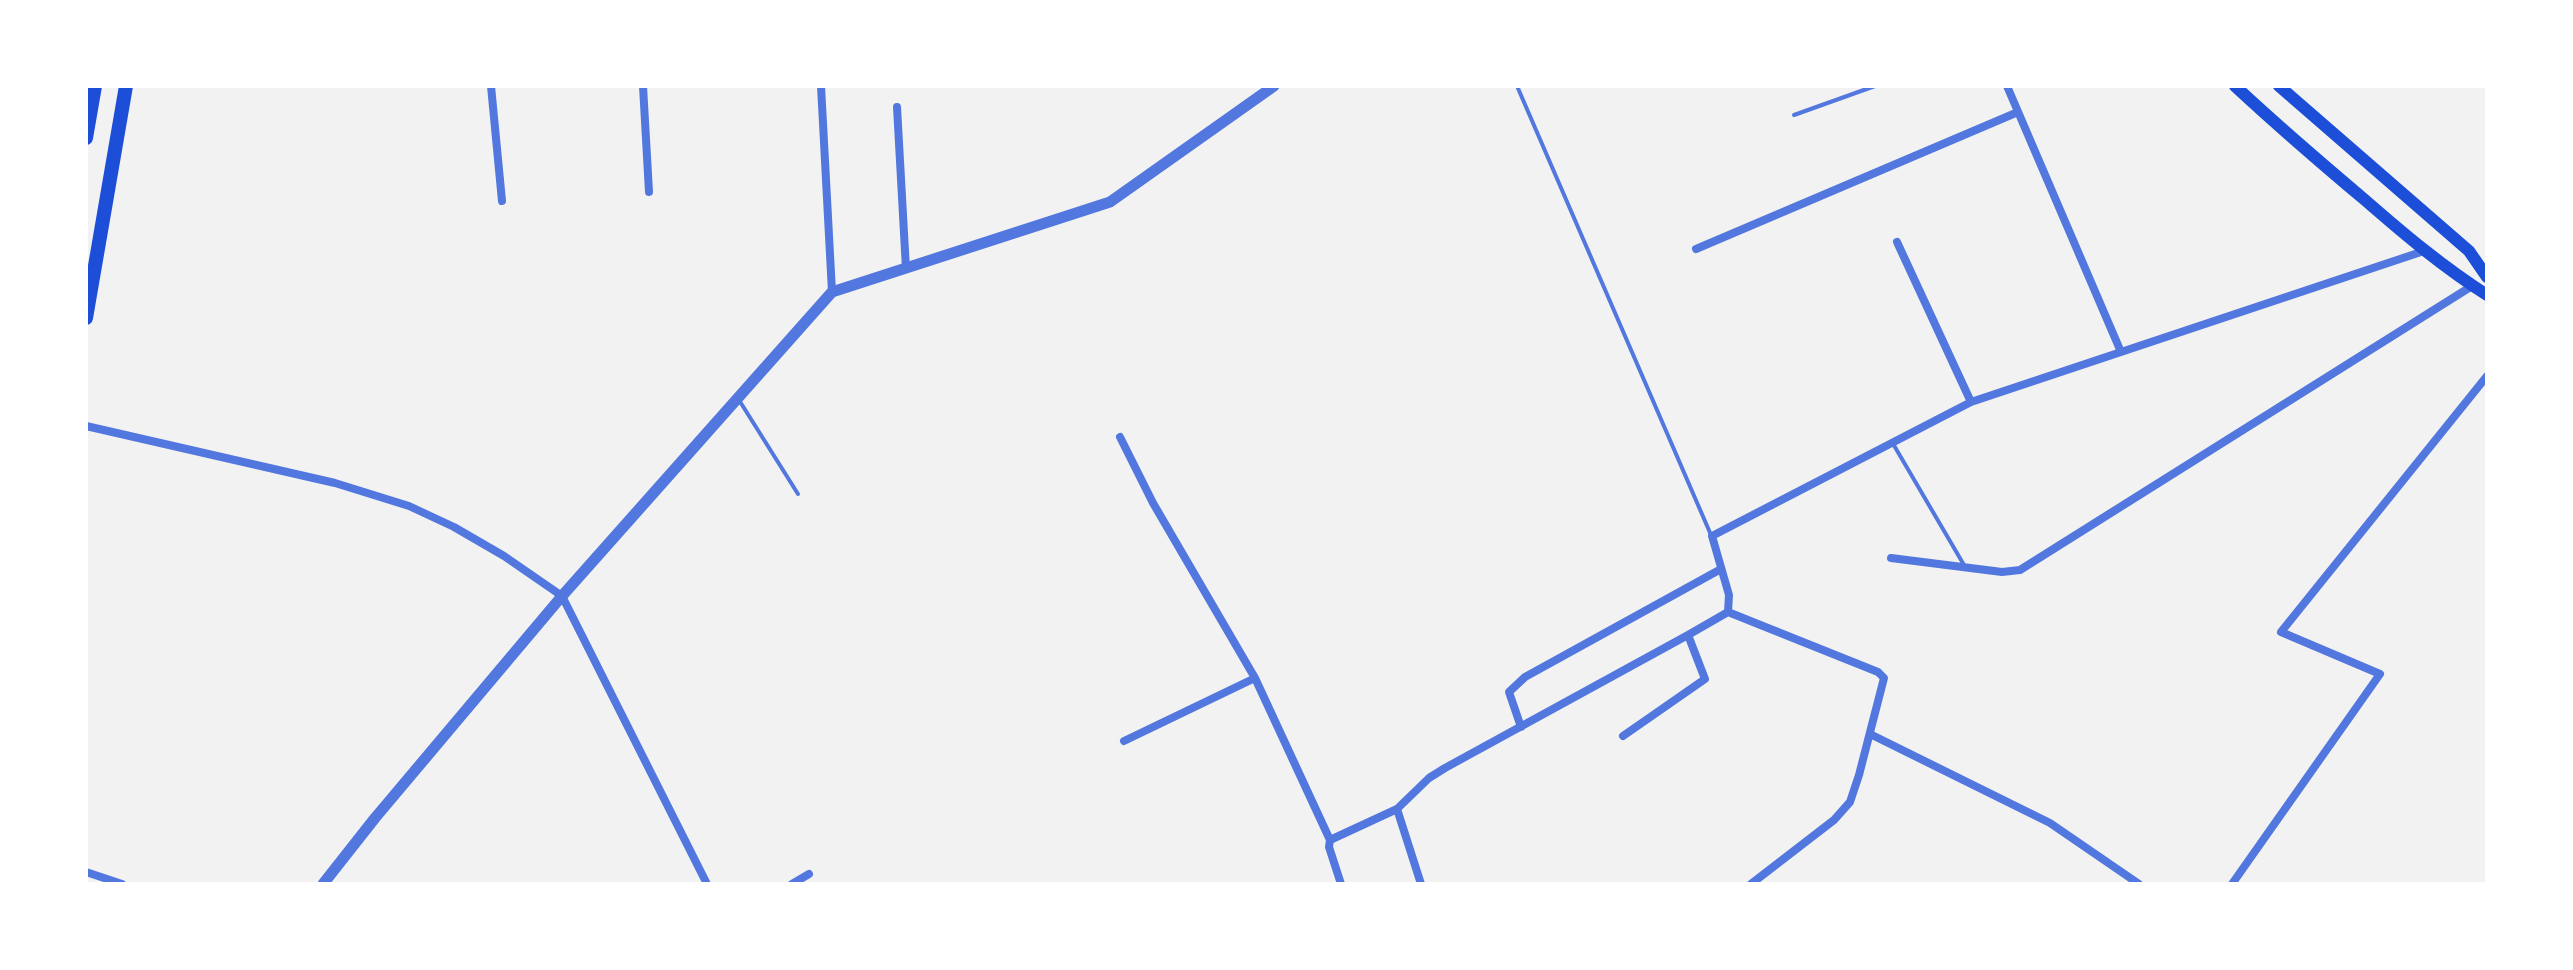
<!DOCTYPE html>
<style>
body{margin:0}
#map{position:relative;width:2573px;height:970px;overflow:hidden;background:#f2f2f2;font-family:"Playfair Display",serif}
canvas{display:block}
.frame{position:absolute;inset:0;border:88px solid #fff;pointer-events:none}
</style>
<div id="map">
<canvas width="2573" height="970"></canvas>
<div class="frame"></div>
</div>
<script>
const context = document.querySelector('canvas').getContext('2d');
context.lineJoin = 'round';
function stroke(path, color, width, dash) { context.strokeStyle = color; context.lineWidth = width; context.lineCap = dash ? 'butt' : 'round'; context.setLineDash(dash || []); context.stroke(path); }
stroke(new Path2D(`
 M 1517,86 L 1711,535
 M 1794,115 L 1875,86
 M 739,400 L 798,494
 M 1892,442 L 1964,565`), '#5277de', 4);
stroke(new Path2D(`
 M 491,86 L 502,201
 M 643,86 L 649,192
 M 821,86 L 832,292
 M 2007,86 L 2121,352
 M 897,107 L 906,269
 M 1897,242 L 1971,402
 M 1696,249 L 2018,112
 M 86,426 L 335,483 L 409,506 L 454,527 L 504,556 L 562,596 L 707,884
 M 1120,437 L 1153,503 L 1255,678
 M 1891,558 L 2002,572 L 2020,570 L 2472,286
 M 1728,612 L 1878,672 L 1884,678 L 1859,775 L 1850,802 L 1834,820 L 1751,884
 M 1521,727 L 1509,692 L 1525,677 L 1721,569
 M 1870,734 L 2050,823 L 2139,884
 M 1623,736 L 1705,679 L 1688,635 L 1728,612 L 1729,595 L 1712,536 L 1971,402 L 2424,251
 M 1124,741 L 1255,678 L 1330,840
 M 1397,809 L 1421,884
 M 86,872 L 122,884
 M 792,884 L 809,874
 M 1341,884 L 1329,847 L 1330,840 L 1397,809 L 1429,778 L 1445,768 L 1688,635
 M 2232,884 L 2380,674 L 2281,632 L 2487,376`), '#5277de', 8);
stroke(new Path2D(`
 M 323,884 L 375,818 L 562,596 L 832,292 L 1110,202 L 1274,86`), '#5277de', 11);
stroke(new Path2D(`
 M 2235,86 C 2277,125 2321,163 2365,200 C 2404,234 2443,267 2487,295
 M 2279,86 L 2469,251 L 2487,277`), '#1d4ed8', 12);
stroke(new Path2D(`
 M 86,138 L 95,86
 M 86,318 L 126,86`), '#1d4ed8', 14);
</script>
